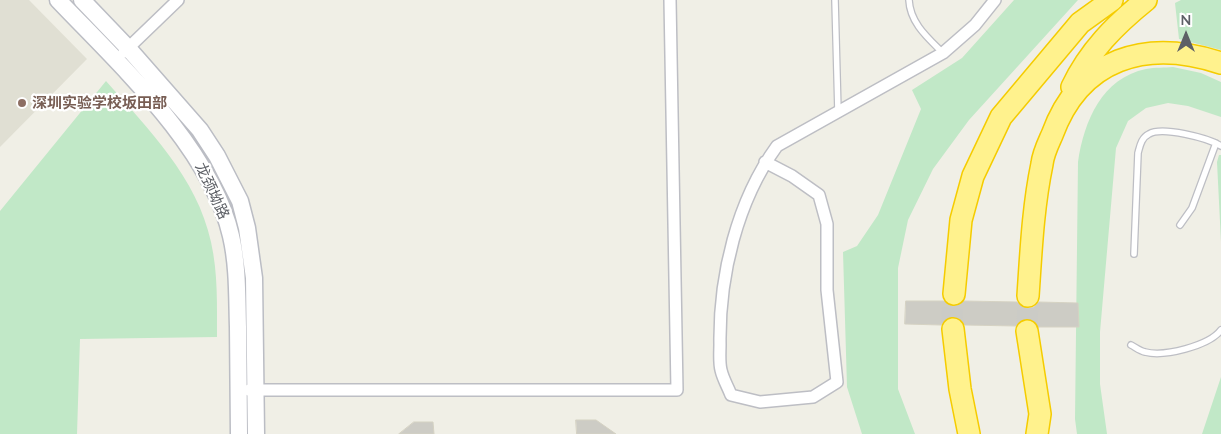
<!DOCTYPE html>
<meta charset="utf-8">
<style>
body{margin:0}
#map{position:relative;width:1221px;height:434px;overflow:hidden;background:#f0efe6;font-family:Lato,sans-serif}
canvas{display:block}
.north{position:absolute;left:1161px;top:10px;width:50px;height:50px;-webkit-text-stroke:4px #fff;paint-order:stroke;rotate:0deg;font-size:14px;font-weight:700;line-height:20px;text-align:center;color:#5d6066}
.north::after{content:'';display:block;margin:auto;width:18px;height:22px;background:#5d6066;clip-path:polygon(50% 0,100% 100%,50% 72%,0 100%)}
</style>
<div id="map">
<canvas width="1221" height="434"></canvas>
<div class="north">N</div>
</div>
<script>
const context = document.querySelector('canvas').getContext('2d');
context.lineJoin = 'round';
function fill(path, color) { context.fillStyle = color; context.fill(path, 'evenodd'); }
function stroke(path, color, width, dash) { context.strokeStyle = color; context.lineWidth = width; context.lineCap = dash ? 'butt' : 'round'; context.setLineDash(dash || []); context.stroke(path); }
function drawText(font, color, halo, rows, align = 'center') {
  context.font = font + ' Lato,"Noto Sans SC",sans-serif'; context.lineWidth = 4.5; context.setLineDash([]); context.textBaseline = 'middle'; context.strokeStyle = halo; context.fillStyle = color; for (const [text, x, y, turn = 0] of rows) {
    context.save(); context.translate(x, y); context.rotate((+turn || 0) * Math.PI / 180); context.textAlign = isNaN(turn) ? turn : align; if (halo) context.strokeText(text, 0, 0); context.fillText(text, 0, 0); context.restore();
  }
}
fill(new Path2D(`
 M 0,0 L 29,0 L 87,59 L 0,147 Z`), '#e0dfd3');
fill(new Path2D(`
 M 1014,0 L 1078,0 L 969,120 L 933,169 L 908,220 L 898,268 L 898,389 L 915,434 L 862,434 L 847,387 L 843,252 L 857,246 L 878,215 L 921,109 L 912,90 L 962,58 Z
 M 1181,0 L 1221,0 L 1221,50 L 1179,39 L 1175,3 Z
 M 1173,67 L 1201,73 L 1221,82 L 1221,117 L 1188,106 L 1168,103 L 1146,108 L 1128,121 L 1116,148 L 1100,332 L 1100,384 L 1107,434 L 1077,434 L 1075,419 L 1078,162 C 1084,121 1102,78 1146,69 C 1155,67 1165,68 1173,67 Z
 M 106,81 C 148,129 197,177 211,242 C 218,273 217,305 217,337 L 80,339 L 77,434 L 0,434 L 0,211 Z
 M 1219,155 L 1221,155 L 1221,242 L 1217,162 Z
 M 1221,377 L 1221,434 L 1202,434 Z`), '#c1e8c7');
const building = new Path2D(`
 M 906,301 L 944,301 L 953,306 L 964,301 L 1017,302 L 1028,308 L 1034,307 L 1039,302 L 1078,303 L 1079,327 L 1038,327 L 1032,320 L 1026,319 L 1016,326 L 965,325 L 958,318 L 952,317 L 945,319 L 941,325 L 905,324 Z
 M 576,420 L 596,420 L 616,434 L 577,434 Z
 M 414,422 L 433,422 L 434,434 L 399,434 Z`);
fill(building, '#cdccc5');
stroke(building, '#d5d2c3', 1);
stroke(new Path2D(`
 M 953,329 L 952,314 L 954,294
 M 1027,331 L 1028,296`), '#cbcbc6', 21, [21, 11]);
const lane = new Path2D(`
 M 835,0 L 838,112
 M 909,0 C 910,23 928,38 943,53
 M 1180,225 L 1192,208 L 1216,143
 M 1134,254 L 1138,153 C 1140,146 1141,138 1149,134 C 1162,126 1208,138 1221,146
 M 1131,345 C 1135,347 1140,351 1145,352 C 1164,357 1209,346 1221,330`);
const street = new Path2D(`
 M 124,52 L 178,0
 M 765,162 L 792,176 L 819,195 L 827,224 L 827,290 L 837,382 L 813,397 L 760,402 L 731,395 C 728,387 723,379 721,370 C 719,362 720,352 720,344 C 719,276 737,201 777,146 L 943,53 L 975,25 L 995,0
 M 249,390 L 677,390 L 670,0`);
const secondary = new Path2D(`
 M 58,0 C 119,64 211,148 231,236 C 238,266 237,297 238,327 C 238,363 239,398 239,434
 M 82,0 L 128,48 L 200,130 L 217,156 L 240,201 L 247,228 L 254,278 L 256,434`);
const highway = new Path2D(`
 M 1072,87 C 1089,51 1115,25 1146,0
 M 954,294 L 961,220 L 973,176 L 1001,117 L 1080,23 L 1112,0
 M 1028,296 C 1031,252 1033,207 1042,164 C 1043,154 1048,144 1052,135 C 1080,58 1146,38 1221,63
 M 953,329 L 960,389 L 969,434
 M 1027,331 L 1040,414 L 1037,434`);
stroke(lane, '#bdbec4', 8);
stroke(street, '#bdbec4', 14);
stroke(secondary, '#bbbdc4', 19);
stroke(highway, '#f5cc00', 24);
stroke(lane, '#fff', 5.5);
stroke(street, '#fff', 11);
stroke(secondary, '#fff', 16);
stroke(highway, '#fff28d', 21);
for (const [x, y, r, color] of [
 [22,103,5,"#8d6e63"]
]) { const dot = new Path2D(); dot.arc(x, y, r, 0, 2 * Math.PI); context.fillStyle = color; context.fill(dot); stroke(dot, '#fff', 2); }
drawText('bold 15px', '#785e54', '#fff', [
 ["深圳实验学校坂田部",32,103]
], 'left');
drawText('15px', '#5d6066', '#fff', [
 ["龙颈坳路",212,191,65]
]);
</script>
